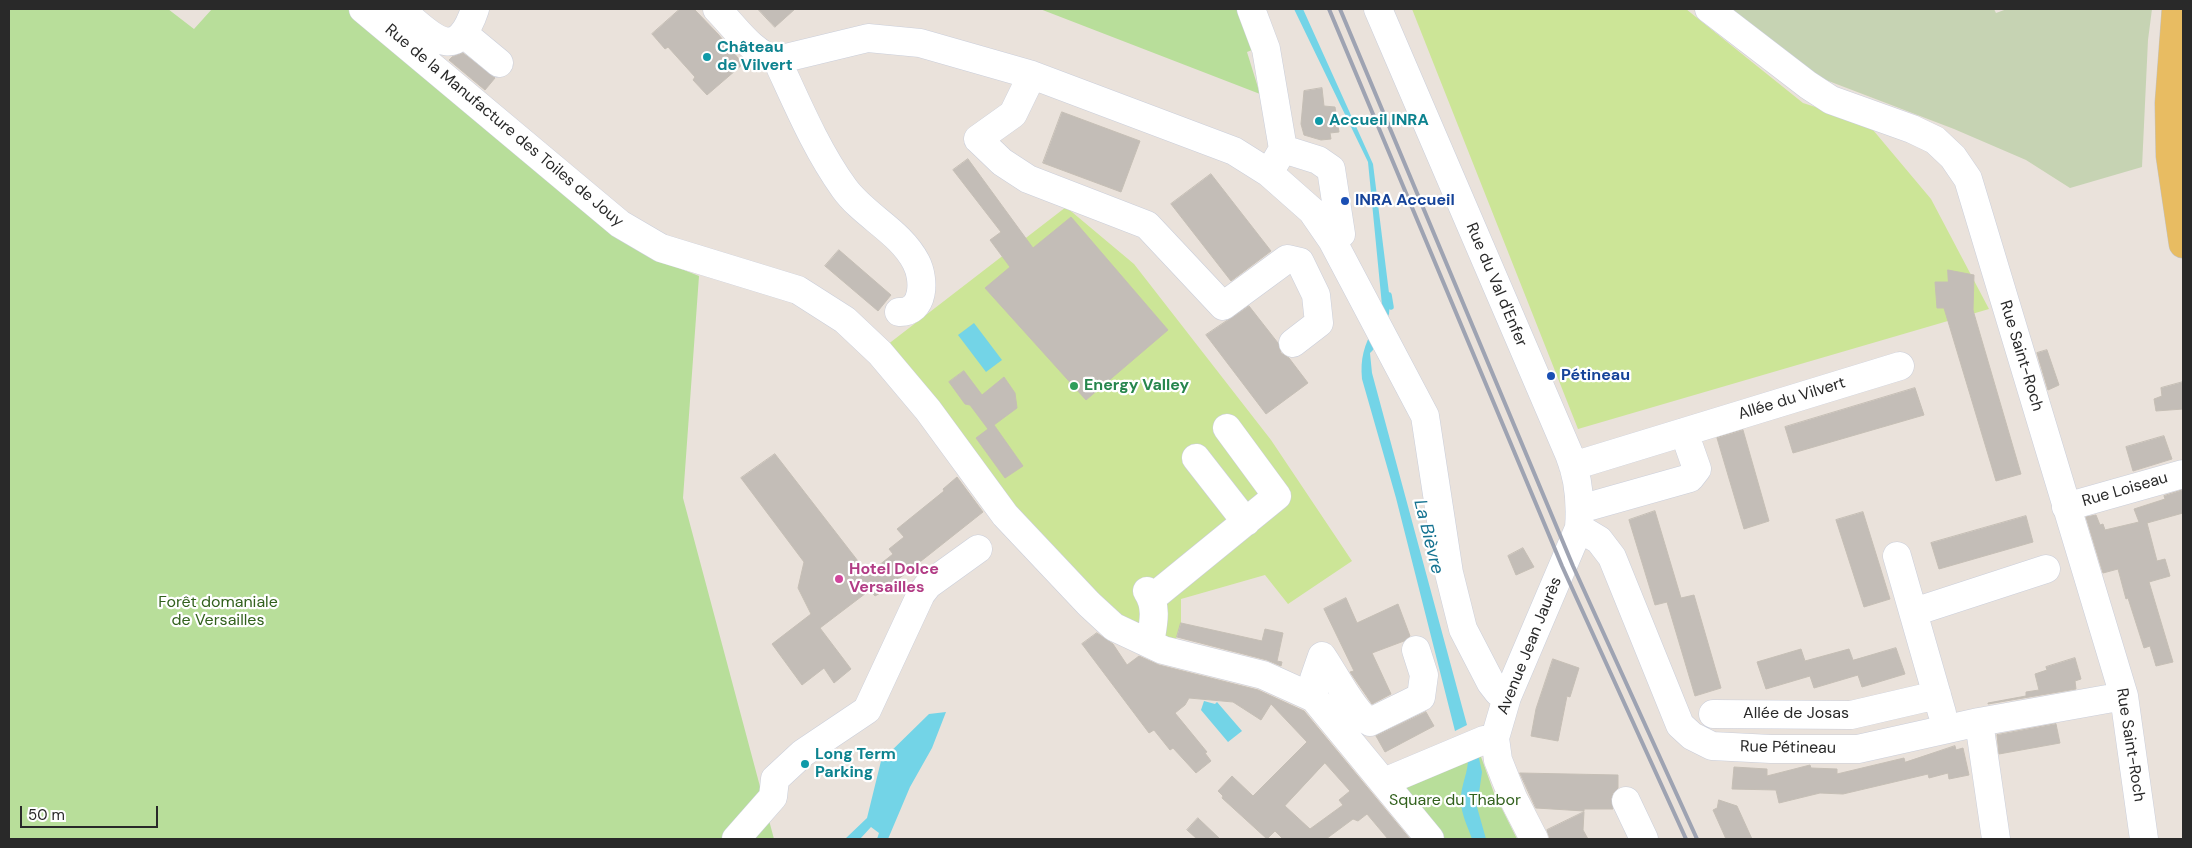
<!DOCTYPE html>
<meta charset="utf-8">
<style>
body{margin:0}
#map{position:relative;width:2192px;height:848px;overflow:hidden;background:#eae2db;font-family:"DM Sans",sans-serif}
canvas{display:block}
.frame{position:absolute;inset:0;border:10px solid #292929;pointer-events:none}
.scale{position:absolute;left:20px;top:806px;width:138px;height:22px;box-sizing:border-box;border:2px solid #292929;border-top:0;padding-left:6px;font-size:15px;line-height:18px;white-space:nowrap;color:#292929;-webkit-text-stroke:4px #fff;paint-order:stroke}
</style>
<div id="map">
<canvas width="2192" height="848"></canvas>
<div class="frame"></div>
<div class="scale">50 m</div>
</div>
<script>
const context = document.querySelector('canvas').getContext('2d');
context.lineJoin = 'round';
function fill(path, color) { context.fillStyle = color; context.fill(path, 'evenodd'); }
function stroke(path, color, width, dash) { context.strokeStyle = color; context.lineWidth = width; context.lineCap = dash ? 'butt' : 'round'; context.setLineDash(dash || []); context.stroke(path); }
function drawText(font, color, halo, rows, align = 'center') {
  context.font = font + ' "DM Sans",sans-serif'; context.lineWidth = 4.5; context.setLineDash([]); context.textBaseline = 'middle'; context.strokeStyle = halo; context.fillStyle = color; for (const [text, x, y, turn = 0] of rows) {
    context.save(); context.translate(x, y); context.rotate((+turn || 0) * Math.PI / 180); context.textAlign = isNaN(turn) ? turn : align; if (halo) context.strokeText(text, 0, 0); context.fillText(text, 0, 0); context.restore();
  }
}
fill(new Path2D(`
 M 9,9 L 168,9 L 194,29 L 212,9 L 349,9 L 610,230 L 646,255 L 699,276 L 683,498 L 774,839 L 9,839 Z
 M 1040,9 L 1241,9 L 1257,48 L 1247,52 L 1260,94 Z
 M 1480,754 L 1494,793 L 1517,839 L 1434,839 L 1384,782 Z`), '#b8de9a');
fill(new Path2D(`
 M 1731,9 L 1994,9 L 1996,13 L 2007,9 L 2152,9 L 2148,40 L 2142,167 L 2070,188 L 2026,160 L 1954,129 L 1805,72 Z`), '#c6d3b3');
fill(new Path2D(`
 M 1412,9 L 1686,9 L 1803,103 L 1868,124 L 1931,199 L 1989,309 L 1578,429 Z
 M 1066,207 L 1134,264 L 1271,440 L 1352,561 L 1288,604 L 1265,575 L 1181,599 L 1181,624 L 1174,645 L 1125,620 L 1018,517 L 887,345 Z`), '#cce597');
fill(new Path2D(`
 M 1294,9 L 1303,9 L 1373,164 L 1390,301 L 1389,314 L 1384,326 L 1368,162 Z
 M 974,323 L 1002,360 L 986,372 L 958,335 Z
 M 1374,328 L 1378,335 L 1373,350 L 1370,353 L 1372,373 L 1467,725 L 1455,731 L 1396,498 L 1362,379 C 1360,359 1364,345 1374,328 Z
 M 1204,701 L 1215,704 L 1217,702 L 1242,731 L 1228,742 L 1201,710 Z
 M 946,712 L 932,748 L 910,787 L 888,839 L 877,839 L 879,833 L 871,827 L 860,839 L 845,839 L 867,818 L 881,761 L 929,714 Z
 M 1478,754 L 1482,772 L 1477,807 L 1486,839 L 1472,839 C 1468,827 1461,814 1461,801 C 1460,786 1469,772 1468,757 Z`), '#73d4e7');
stroke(new Path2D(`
 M 1389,295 L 1391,307`), '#73d4e7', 5.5);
const building = new Path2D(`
 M 680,9 L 694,9 L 718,34 L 743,64 L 707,95 L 693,80 L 695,77 L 668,47 L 665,49 L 652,34 Z
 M 758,9 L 795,9 L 775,27 Z
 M 463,53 L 495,78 L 485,90 L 449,60 L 452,57 Z
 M 1322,88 L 1324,106 L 1335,107 L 1339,132 L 1330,133 L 1331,139 L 1321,140 L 1304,135 L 1301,124 L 1304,91 Z
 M 1062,112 L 1140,141 L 1121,192 L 1043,163 Z
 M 968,159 L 1033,248 L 1071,217 L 1168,330 L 1086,400 L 985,288 L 1010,267 L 990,240 L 1001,232 L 953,170 Z
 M 1211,174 L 1271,251 L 1231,281 L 1171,204 Z
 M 839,250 L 891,295 L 878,311 L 825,266 Z
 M 1948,270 L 1974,275 L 1973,310 L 2021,474 L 1996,481 L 1944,308 L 1937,308 L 1935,282 L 1948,282 Z
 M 1249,306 L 1278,343 L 1281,353 L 1289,358 L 1308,383 L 1266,414 L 1206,335 Z
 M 2047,350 L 2059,385 L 2048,390 L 2037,353 Z
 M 964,371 L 982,395 L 1004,377 L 1015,393 L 1017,408 L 994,425 L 1023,466 L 1005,478 L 976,438 L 988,429 L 970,405 L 965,404 L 949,382 Z
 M 2183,382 L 2183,409 L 2156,411 L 2154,399 L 2162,396 L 2161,388 Z
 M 1915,388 L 1924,415 L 1793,453 L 1785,427 Z
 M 1743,430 L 1769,521 L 1744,529 L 1717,438 Z
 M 2164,436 L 2172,459 L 2133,471 L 2126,447 Z
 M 775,454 L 868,574 L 893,554 L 889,549 L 904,537 L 897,529 L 944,491 L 943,489 L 957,477 L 983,512 L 882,592 L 875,596 L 870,590 L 820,628 L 851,669 L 834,683 L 824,668 L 802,685 L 772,644 L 811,614 L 798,588 L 804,562 L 741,478 Z
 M 2183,490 L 2183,513 L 2147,523 L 2157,561 L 2165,559 L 2170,576 L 2149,582 L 2173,662 L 2156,666 L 2150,646 L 2144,648 L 2128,598 L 2126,599 L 2118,569 L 2103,573 L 2086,517 L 2096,515 L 2100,525 L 2103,524 L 2105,530 L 2139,522 L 2134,509 L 2165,499 L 2164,496 Z
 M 1655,511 L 1681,598 L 1694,595 L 1721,688 L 1695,696 L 1667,602 L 1655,605 L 1629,520 Z
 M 1863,512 L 1890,599 L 1864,607 L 1836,520 Z
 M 2026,516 L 2033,542 L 1939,569 L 1931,543 Z
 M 1523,548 L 1534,567 L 1516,575 L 1508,556 Z
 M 1346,598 L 1357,623 L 1398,604 L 1410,636 L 1404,641 L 1372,653 L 1391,694 L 1372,704 L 1350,672 L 1354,671 L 1324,609 Z
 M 1181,623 L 1262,641 L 1265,629 L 1283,633 L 1277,661 L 1282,662 L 1281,666 L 1267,660 L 1177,637 Z
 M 1097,633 L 1113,644 L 1127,665 L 1139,656 L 1159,665 L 1258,690 L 1304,711 L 1410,839 L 1388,839 L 1367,814 L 1358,821 L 1353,819 L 1326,839 L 1283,839 L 1275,831 L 1267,839 L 1222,798 L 1223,796 L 1218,791 L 1232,776 L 1253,796 L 1307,742 L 1271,704 L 1261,720 L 1233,702 L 1189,698 L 1185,705 L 1175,713 L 1207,752 L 1205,753 L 1211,761 L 1196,773 L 1173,748 L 1170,750 L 1154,730 L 1149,733 L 1082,644 ZM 1325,763 L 1350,791 L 1339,800 L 1343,805 L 1310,829 L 1285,806 Z
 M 1896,648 L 1905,674 L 1862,687 L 1858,675 L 1814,688 L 1810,676 L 1766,689 L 1757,662 L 1801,649 L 1805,661 L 1849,649 L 1853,660 Z
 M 2075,658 L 2081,679 L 2075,681 L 2076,689 L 1988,704 L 1988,703 L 2026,696 L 2026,692 L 2039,690 L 2035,674 L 2047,670 L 2046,667 Z
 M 1553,659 L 1579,668 L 1570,697 L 1567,696 L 1558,741 L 1531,736 L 1536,709 Z
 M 1426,712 L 1434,726 L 1385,752 L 1376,736 Z
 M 2056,724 L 2060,743 L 1999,754 L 1997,735 Z
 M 1955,746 L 1956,750 L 1963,748 L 1969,775 L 1949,779 L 1948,773 L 1929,778 L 1928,774 L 1843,794 L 1820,793 L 1779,803 L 1776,790 L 1732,789 L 1734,767 L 1767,769 L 1767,776 L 1810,765 L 1811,768 L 1837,769 L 1837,774 L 1904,758 L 1905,762 Z
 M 1520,773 L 1618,775 L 1618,788 L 1613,793 L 1611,799 L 1613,809 L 1584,809 L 1584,811 L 1536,808 Z
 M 1719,800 L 1737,806 L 1752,839 L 1726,839 L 1713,810 L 1717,808 Z
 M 1584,812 L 1583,830 L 1588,839 L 1550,839 L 1547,830 Z
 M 1198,818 L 1220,839 L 1197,839 L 1187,830 Z`);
fill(building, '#c3bdb7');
stroke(building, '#c5beb5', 1);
const minor = new Path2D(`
 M 363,9 L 620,224 L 661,248 L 798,290 L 845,320 L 880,353 L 928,410 L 1005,515 L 1089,604 L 1114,627 L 1163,650 L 1263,675 L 1314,698 L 1430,839
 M 400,9 C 431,35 456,67 475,9
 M 717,9 C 734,26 753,55 777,60 L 868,38 L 920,43 L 1032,75 L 1234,151 L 1269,173 L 1312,211 L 1332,240 L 1425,416 L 1449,573 L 1463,629 L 1491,683 L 1498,692 L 1507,697
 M 1251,9 L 1266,49 L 1283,149 L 1269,173
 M 1378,9 L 1569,454 C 1579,478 1581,502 1579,528 L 1507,697 L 1495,738 L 1498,760 L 1513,798 L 1534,839
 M 1709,9 L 1808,85 L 1831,100 L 1912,129 L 1935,140 L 1953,157 L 1968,179 L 2124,696 L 2144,839
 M 464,34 L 499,63
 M 777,60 C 797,103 816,149 844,188 C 864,216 900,231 916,262 C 925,279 925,313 899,312
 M 1032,75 L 1013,114 L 978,139 L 1002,162 L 1028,179 L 1147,225 L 1223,306 L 1287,259 L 1300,262 L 1316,295 L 1319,323 L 1293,343
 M 1283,149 L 1318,160 L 1331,169 L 1341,234 L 1332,240
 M 1196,458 L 1246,522
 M 1573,466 L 1900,366
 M 2066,507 L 2183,474
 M 1580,509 L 1690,478 L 1697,469 L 1684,432
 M 1579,528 L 1599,540 L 1612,557 L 1680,725 L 1692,736 L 1712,746 L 1771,749 L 1858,749 L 1979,722 L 2124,696
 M 1897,556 L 1942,713
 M 1147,591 C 1158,607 1153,625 1150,643
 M 1152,598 L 1277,496 L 1227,428
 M 1914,612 L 2046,569
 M 1314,698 L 1314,679 L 1322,656 C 1334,673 1354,714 1370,722 L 1421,697 L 1424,675 L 1416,650
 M 1713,714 L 1851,715 L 1937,695
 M 1979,722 L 1996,839
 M 1384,782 L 1484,740 L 1495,738
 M 1626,801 L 1644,839
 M 736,839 L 773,797 L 775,779 L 803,753 L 867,710 L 921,594 L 928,585 L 978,549`);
const major = new Path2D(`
 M 2176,9 L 2169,103 L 2170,156 L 2183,244`);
stroke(minor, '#caceda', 29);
stroke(major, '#c3c3c3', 29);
stroke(minor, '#fff', 28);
stroke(major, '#e8bc62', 28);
stroke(new Path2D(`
 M 1329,9 L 1562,566 L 1686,839
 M 1340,9 L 1573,566 L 1697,839`), '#9ea3b2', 4);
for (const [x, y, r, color] of [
 [707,57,5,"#0f9aa8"],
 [1319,121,5,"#0f9aa8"],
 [1345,201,5,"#1a4fb4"],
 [1551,376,5,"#1a4fb4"],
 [1074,386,5,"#2e9e5b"],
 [839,579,5,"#d1479c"],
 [805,764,5,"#0f9aa8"]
]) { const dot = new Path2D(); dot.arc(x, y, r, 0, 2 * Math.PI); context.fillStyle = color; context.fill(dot); stroke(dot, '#fff', 2); }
drawText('bold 16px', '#0d838f', '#fff', [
 ["Château",717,48],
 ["de Vilvert",717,66],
 ["Accueil INRA",1329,121],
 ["Long Term",815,755],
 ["Parking",815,773]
], 'left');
drawText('16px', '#292929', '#fff', [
 ["Rue de la Manufacture des Toiles de Jouy",504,126,40],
 ["Rue du Val d'Enfer",1496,285,67],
 ["Rue Saint-Roch",2021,356,73],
 ["Allée du Vilvert",1792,399,-17],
 ["Rue Loiseau",2125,490,-16],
 ["Avenue Jean Jaurès",1530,646,-68],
 ["Allée de Josas",1796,714],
 ["Rue Saint-Roch",2130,745,81],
 ["Rue Pétineau",1788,748,1]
]);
drawText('bold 16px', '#164399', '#fff', [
 ["INRA Accueil",1355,201],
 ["Pétineau",1561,376]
], 'left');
drawText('bold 16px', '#27864d', '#fff', [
 ["Energy Valley",1084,386]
], 'left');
drawText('bold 16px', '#b23c85', '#fff', [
 ["Hotel Dolce",849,570],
 ["Versailles",849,588]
], 'left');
drawText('16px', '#32611d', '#fff', [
 ["Forêt domaniale",218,603],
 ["de Versailles",218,621],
 ["Square du Thabor",1455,801]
]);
drawText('italic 18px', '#157391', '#fff', [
 ["La Bièvre",1428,537,76]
]);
</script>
